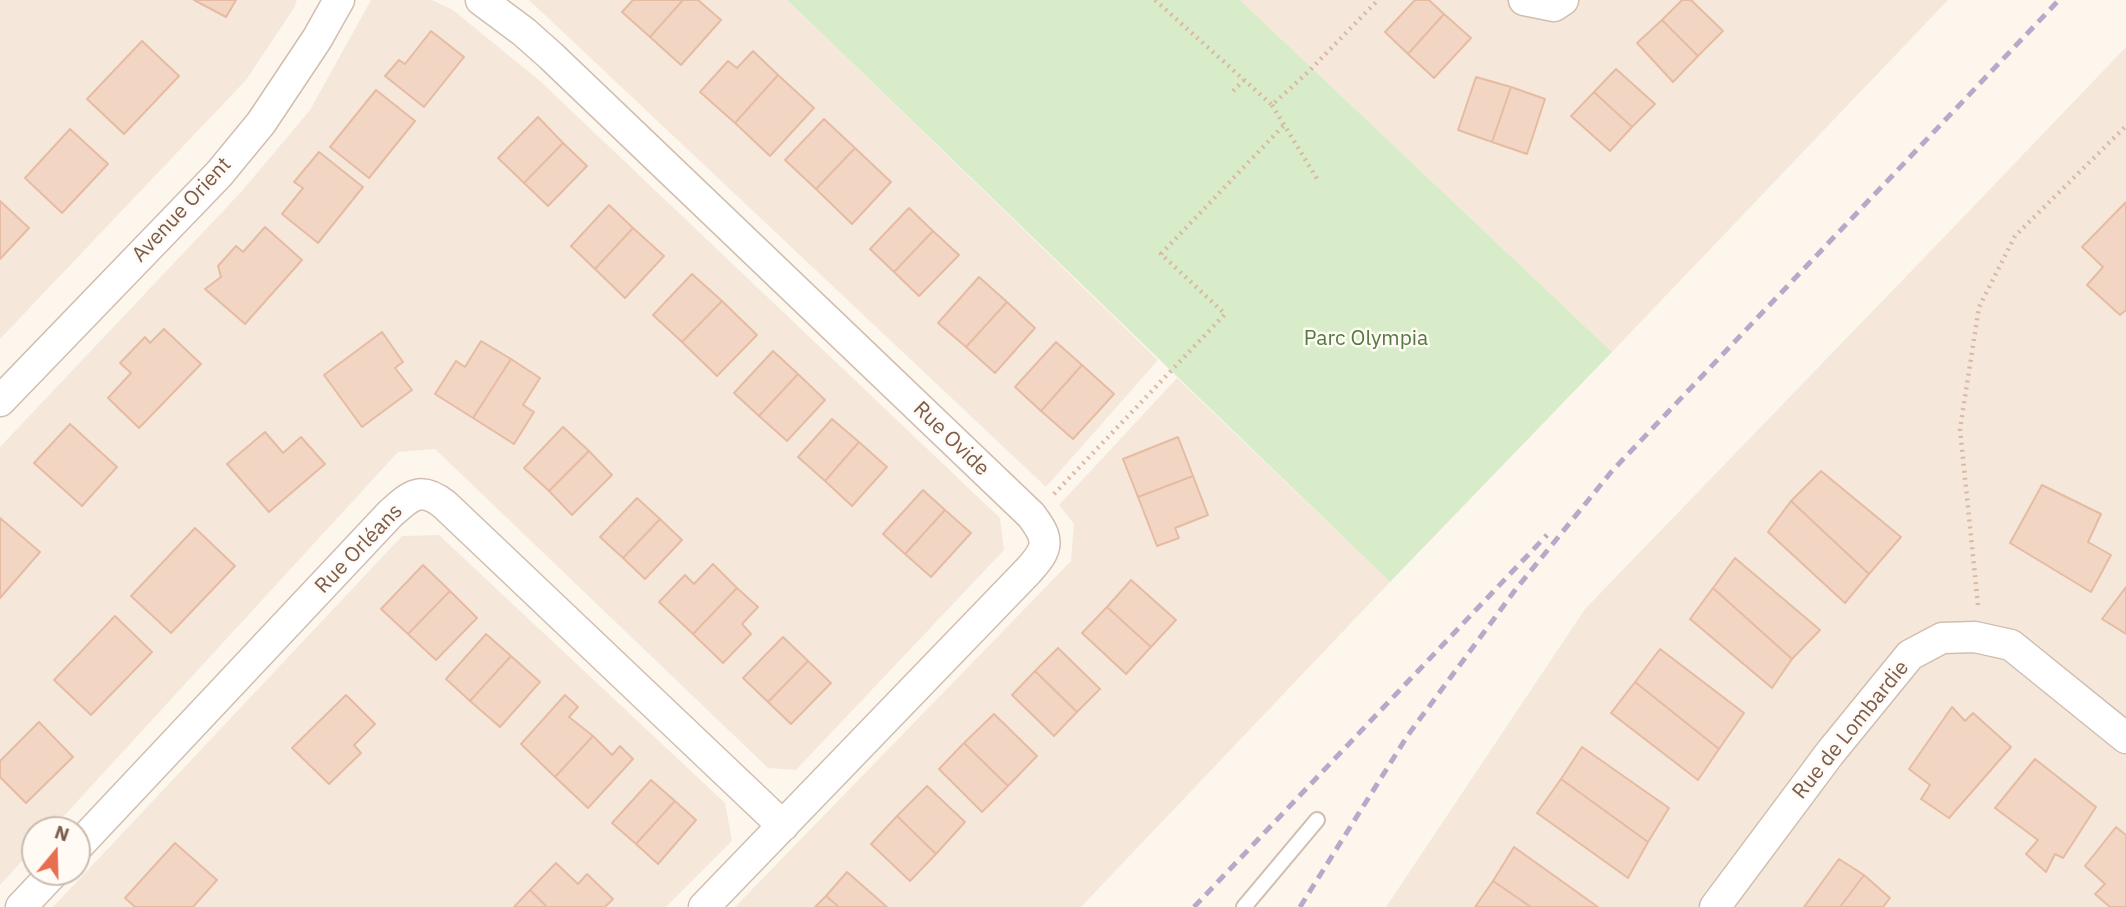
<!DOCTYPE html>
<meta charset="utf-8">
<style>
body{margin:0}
#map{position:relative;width:2126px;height:907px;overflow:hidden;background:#fdf6ec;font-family:"IBM Plex Sans",sans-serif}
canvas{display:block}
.north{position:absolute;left:21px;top:816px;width:70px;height:70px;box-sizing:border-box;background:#fffaf3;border:2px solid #cabbb1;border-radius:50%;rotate:19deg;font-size:19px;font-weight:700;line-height:28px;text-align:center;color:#7a5c4d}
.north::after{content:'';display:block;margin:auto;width:24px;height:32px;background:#e76f51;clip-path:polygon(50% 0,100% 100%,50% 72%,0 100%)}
</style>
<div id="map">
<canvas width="2126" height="907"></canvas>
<div class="north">N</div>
</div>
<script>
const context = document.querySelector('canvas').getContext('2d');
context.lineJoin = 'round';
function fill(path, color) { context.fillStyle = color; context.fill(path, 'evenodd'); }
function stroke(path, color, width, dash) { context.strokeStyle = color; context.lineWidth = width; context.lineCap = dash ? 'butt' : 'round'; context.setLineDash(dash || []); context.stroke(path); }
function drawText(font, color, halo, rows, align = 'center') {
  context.font = font + ' "IBM Plex Sans",sans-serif'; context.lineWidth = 5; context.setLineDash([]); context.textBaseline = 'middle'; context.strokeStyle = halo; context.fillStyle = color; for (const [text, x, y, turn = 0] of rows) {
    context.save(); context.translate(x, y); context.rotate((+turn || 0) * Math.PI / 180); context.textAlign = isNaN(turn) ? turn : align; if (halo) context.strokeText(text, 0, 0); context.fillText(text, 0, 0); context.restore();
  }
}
fill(new Path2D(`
 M 0,0 L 297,0 L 294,8 L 246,80 L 0,339 Z
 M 371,0 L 432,0 L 453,10 L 540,81 L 1000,518 L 1004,550 L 796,770 L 768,768 L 435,449 L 398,452 L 51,830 L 35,830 L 35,847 L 0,885 L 0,447 L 242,191 L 310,110 Z
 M 529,0 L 787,0 L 1158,360 L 1046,487 Z
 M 1240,0 L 1948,0 L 1612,352 Z
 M 2126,47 L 2126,907 L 1386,907 L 1585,609 L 1949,232 Z
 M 1177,378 L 1390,582 L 1081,907 L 735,907 L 1071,561 L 1074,524 L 1059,505 Z
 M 439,535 L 725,803 L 732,841 L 666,907 L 53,907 L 402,536 Z`), '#f5e8da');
fill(new Path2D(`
 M 787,0 L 1240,0 L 1612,352 L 1390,582 Z`), '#d8ecc9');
const building = new Path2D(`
 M 194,0 L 236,0 L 226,17 Z
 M 633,0 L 683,0 L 650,37 L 622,12 Z
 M 683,0 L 698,0 L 721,20 L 681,65 L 650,37 Z
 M 1415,0 L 1429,0 L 1444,14 L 1408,54 L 1385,32 Z
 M 1682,0 L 1691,0 L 1723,31 L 1698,56 L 1662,20 Z
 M 1444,14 L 1471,38 L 1434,78 L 1408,54 Z
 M 1662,20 L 1698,56 L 1673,82 L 1637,43 Z
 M 431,31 L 464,57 L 424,107 L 385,76 L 399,60 L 405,64 Z
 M 142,41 L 179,76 L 124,134 L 87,99 Z
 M 753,51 L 778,75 L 735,123 L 700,92 L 728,61 L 737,68 Z
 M 1616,69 L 1655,104 L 1632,127 L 1594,92 Z
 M 778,75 L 814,108 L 770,156 L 735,123 Z
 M 1476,77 L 1511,87 L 1492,142 L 1458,130 Z
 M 1511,87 L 1545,99 L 1527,154 L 1492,142 Z
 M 376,90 L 415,121 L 369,178 L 330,147 Z
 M 1594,92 L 1632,127 L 1610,151 L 1571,116 Z
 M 538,117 L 563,143 L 524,183 L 498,158 Z
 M 824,119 L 855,148 L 816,189 L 785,160 Z
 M 70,129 L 108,164 L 62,213 L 25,178 Z
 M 563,143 L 587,166 L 548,206 L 524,183 Z
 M 855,148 L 891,182 L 852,224 L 816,189 Z
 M 319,152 L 363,187 L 318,243 L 282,214 L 303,188 L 294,182 Z
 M 0,201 L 29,228 L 0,259 Z
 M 2126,202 L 2126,310 L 2120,315 L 2087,285 L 2103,267 L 2082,247 Z
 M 609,205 L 633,228 L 595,269 L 571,246 Z
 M 909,208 L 933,231 L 894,272 L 870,249 Z
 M 265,227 L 302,260 L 245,324 L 205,289 L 221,277 L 218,266 L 236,246 L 243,252 Z
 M 633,228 L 664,256 L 625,298 L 595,269 Z
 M 933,231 L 959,255 L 919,296 L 894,272 Z
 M 692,274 L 722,301 L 682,342 L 653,315 Z
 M 979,277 L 1007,302 L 966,347 L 938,323 Z
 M 722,301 L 757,335 L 717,376 L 682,342 Z
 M 1007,302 L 1035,328 L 995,373 L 966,347 Z
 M 164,329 L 201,364 L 139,428 L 108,398 L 131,373 L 120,363 L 145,337 L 150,343 Z
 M 382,332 L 403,362 L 395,368 L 412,390 L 362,427 L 324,375 Z
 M 481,341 L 511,359 L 473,418 L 435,394 L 456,361 L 465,367 Z
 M 1056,342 L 1082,365 L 1041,411 L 1015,387 Z
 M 773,351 L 798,374 L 759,416 L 734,393 Z
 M 511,359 L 540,378 L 523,405 L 534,412 L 514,444 L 473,418 Z
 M 1082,365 L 1114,394 L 1073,439 L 1041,411 Z
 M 798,374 L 825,400 L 787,441 L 759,416 Z
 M 832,419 L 859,442 L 825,481 L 798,457 Z
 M 70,424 L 117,467 L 82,506 L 34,463 Z
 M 563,427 L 589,451 L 549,491 L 524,468 Z
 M 265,432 L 283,453 L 301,437 L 325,464 L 269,512 L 227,464 Z
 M 1178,437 L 1193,476 L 1138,497 L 1123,459 Z
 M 859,442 L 887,467 L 852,506 L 825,481 Z
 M 589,451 L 612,475 L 572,515 L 549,491 Z
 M 1821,471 L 1901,537 L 1869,574 L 1791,501 Z
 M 1193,476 L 1208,515 L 1175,528 L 1179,538 L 1157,546 L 1138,497 Z
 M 2042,485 L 2101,514 L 2088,542 L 2111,555 L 2091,592 L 2010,543 Z
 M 923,490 L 945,510 L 905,554 L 883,534 Z
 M 637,498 L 660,519 L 623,558 L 600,537 Z
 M 1791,501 L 1869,574 L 1845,603 L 1768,532 Z
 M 945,510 L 971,533 L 931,577 L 905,554 Z
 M 0,518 L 40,552 L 0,598 Z
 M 660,519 L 682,540 L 645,579 L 623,558 Z
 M 195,528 L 235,566 L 171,633 L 131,596 Z
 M 1735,558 L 1820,630 L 1792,659 L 1713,588 Z
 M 713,564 L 737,588 L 693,634 L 659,602 L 685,575 L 694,584 Z
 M 423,565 L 450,591 L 408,634 L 381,609 Z
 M 1131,580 L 1176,620 L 1151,647 L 1107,607 Z
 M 2126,587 L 2126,634 L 2102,619 Z
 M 737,588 L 758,607 L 742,624 L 751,634 L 723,663 L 693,634 Z
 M 1713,588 L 1792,659 L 1772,688 L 1690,619 Z
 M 450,591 L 477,618 L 436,660 L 408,634 Z
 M 1107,607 L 1151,647 L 1126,674 L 1082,633 Z
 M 115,616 L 152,652 L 91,715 L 54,680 Z
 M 486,634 L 511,656 L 470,701 L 446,679 Z
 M 783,637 L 808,661 L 768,702 L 743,678 Z
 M 1058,648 L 1100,689 L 1077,712 L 1035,671 Z
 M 1660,649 L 1744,713 L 1719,749 L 1635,682 Z
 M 511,656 L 540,682 L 500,727 L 470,701 Z
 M 808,661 L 831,683 L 791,724 L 768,702 Z
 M 1035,671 L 1077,712 L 1054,736 L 1012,695 Z
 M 1635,682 L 1719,749 L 1698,780 L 1611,713 Z
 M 346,695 L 375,724 L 354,745 L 361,753 L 329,784 L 292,748 Z
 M 565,695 L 578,707 L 569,717 L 593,736 L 555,777 L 521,744 Z
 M 1952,707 L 1965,721 L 1973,713 L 2011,747 L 1949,818 L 1921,799 L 1930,785 L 1909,769 Z
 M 994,714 L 1037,756 L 1008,786 L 964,743 Z
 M 39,722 L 73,757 L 26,803 L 0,777 L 0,761 Z
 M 593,736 L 612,755 L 620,746 L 633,759 L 588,808 L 555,777 Z
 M 964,743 L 1008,786 L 982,812 L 939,769 Z
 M 1582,747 L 1669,808 L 1648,842 L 1561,779 Z
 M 2035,759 L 2096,807 L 2063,858 L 2055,854 L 2046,872 L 2026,854 L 2038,840 L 1995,808 Z
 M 1561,779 L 1648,842 L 1628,878 L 1537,813 Z
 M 651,780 L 675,801 L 636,844 L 612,823 Z
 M 927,786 L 965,822 L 936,854 L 897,816 Z
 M 675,801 L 696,820 L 658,864 L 636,844 Z
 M 897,816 L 936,854 L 910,881 L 871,844 Z
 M 2116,827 L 2126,835 L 2126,907 L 2110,907 L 2095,894 L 2105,884 L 2085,866 Z
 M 175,843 L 217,880 L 193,907 L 135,907 L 125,898 Z
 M 1514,847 L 1598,907 L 1531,907 L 1493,881 Z
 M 1839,859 L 1864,875 L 1840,907 L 1804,907 Z
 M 556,863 L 578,884 L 587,874 L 613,899 L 605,907 L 547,907 L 530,890 Z
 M 847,872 L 887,907 L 839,907 L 826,896 Z
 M 1864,875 L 1890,898 L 1883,907 L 1840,907 Z
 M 1493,881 L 1531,907 L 1475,907 Z
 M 530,890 L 547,907 L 514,907 Z
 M 826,896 L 839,907 L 815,907 Z`);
fill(building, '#f3d5c3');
stroke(building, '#e6bba3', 2);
const service = new Path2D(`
 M 1244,907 L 1317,820`);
const minor = new Path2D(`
 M 481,0 L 524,32 L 551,56 L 1031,515 C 1050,540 1049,548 1028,571 L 704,907
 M 1524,0 L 1554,6 L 1563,0
 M 0,401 L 219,174 L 261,123 L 317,39 L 339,0
 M 77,847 L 390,514 C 410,496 420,485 445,505 L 783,826
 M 21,907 L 54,872
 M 1715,907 L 1830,753 L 1910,655 L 1942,638 L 1975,637 L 2011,645 L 2126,738`);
stroke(service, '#d1beb0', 18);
stroke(minor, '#d1beb0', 33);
stroke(new Path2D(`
 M 1155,0 L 1272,105 L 1308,72 L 1378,0
 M 1233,91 L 1244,80
 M 1272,105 L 1319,182
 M 1054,494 L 1225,314 L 1161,254 L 1284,125
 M 1978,605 L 1960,429 L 1979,307 L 2015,236 L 2126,126`), '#d9b8a5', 4.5, [2, 5]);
stroke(service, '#fff', 14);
stroke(minor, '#fff', 30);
stroke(new Path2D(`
 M 1194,907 L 1547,535
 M 1300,907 L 1408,735 L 1516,589 L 1612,471 L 2059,0`), '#b9a8c9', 5, [10, 7]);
drawText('21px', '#7a5c4d', '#fffaf3', [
 ["Avenue Orient",182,210,-47],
 ["Rue Ovide",951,439,44],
 ["Rue Orléans",359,549,-46],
 ["Rue de Lombardie",1851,730,-51]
]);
drawText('21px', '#537a41', '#fffaf3', [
 ["Parc Olympia",1366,339]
]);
</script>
